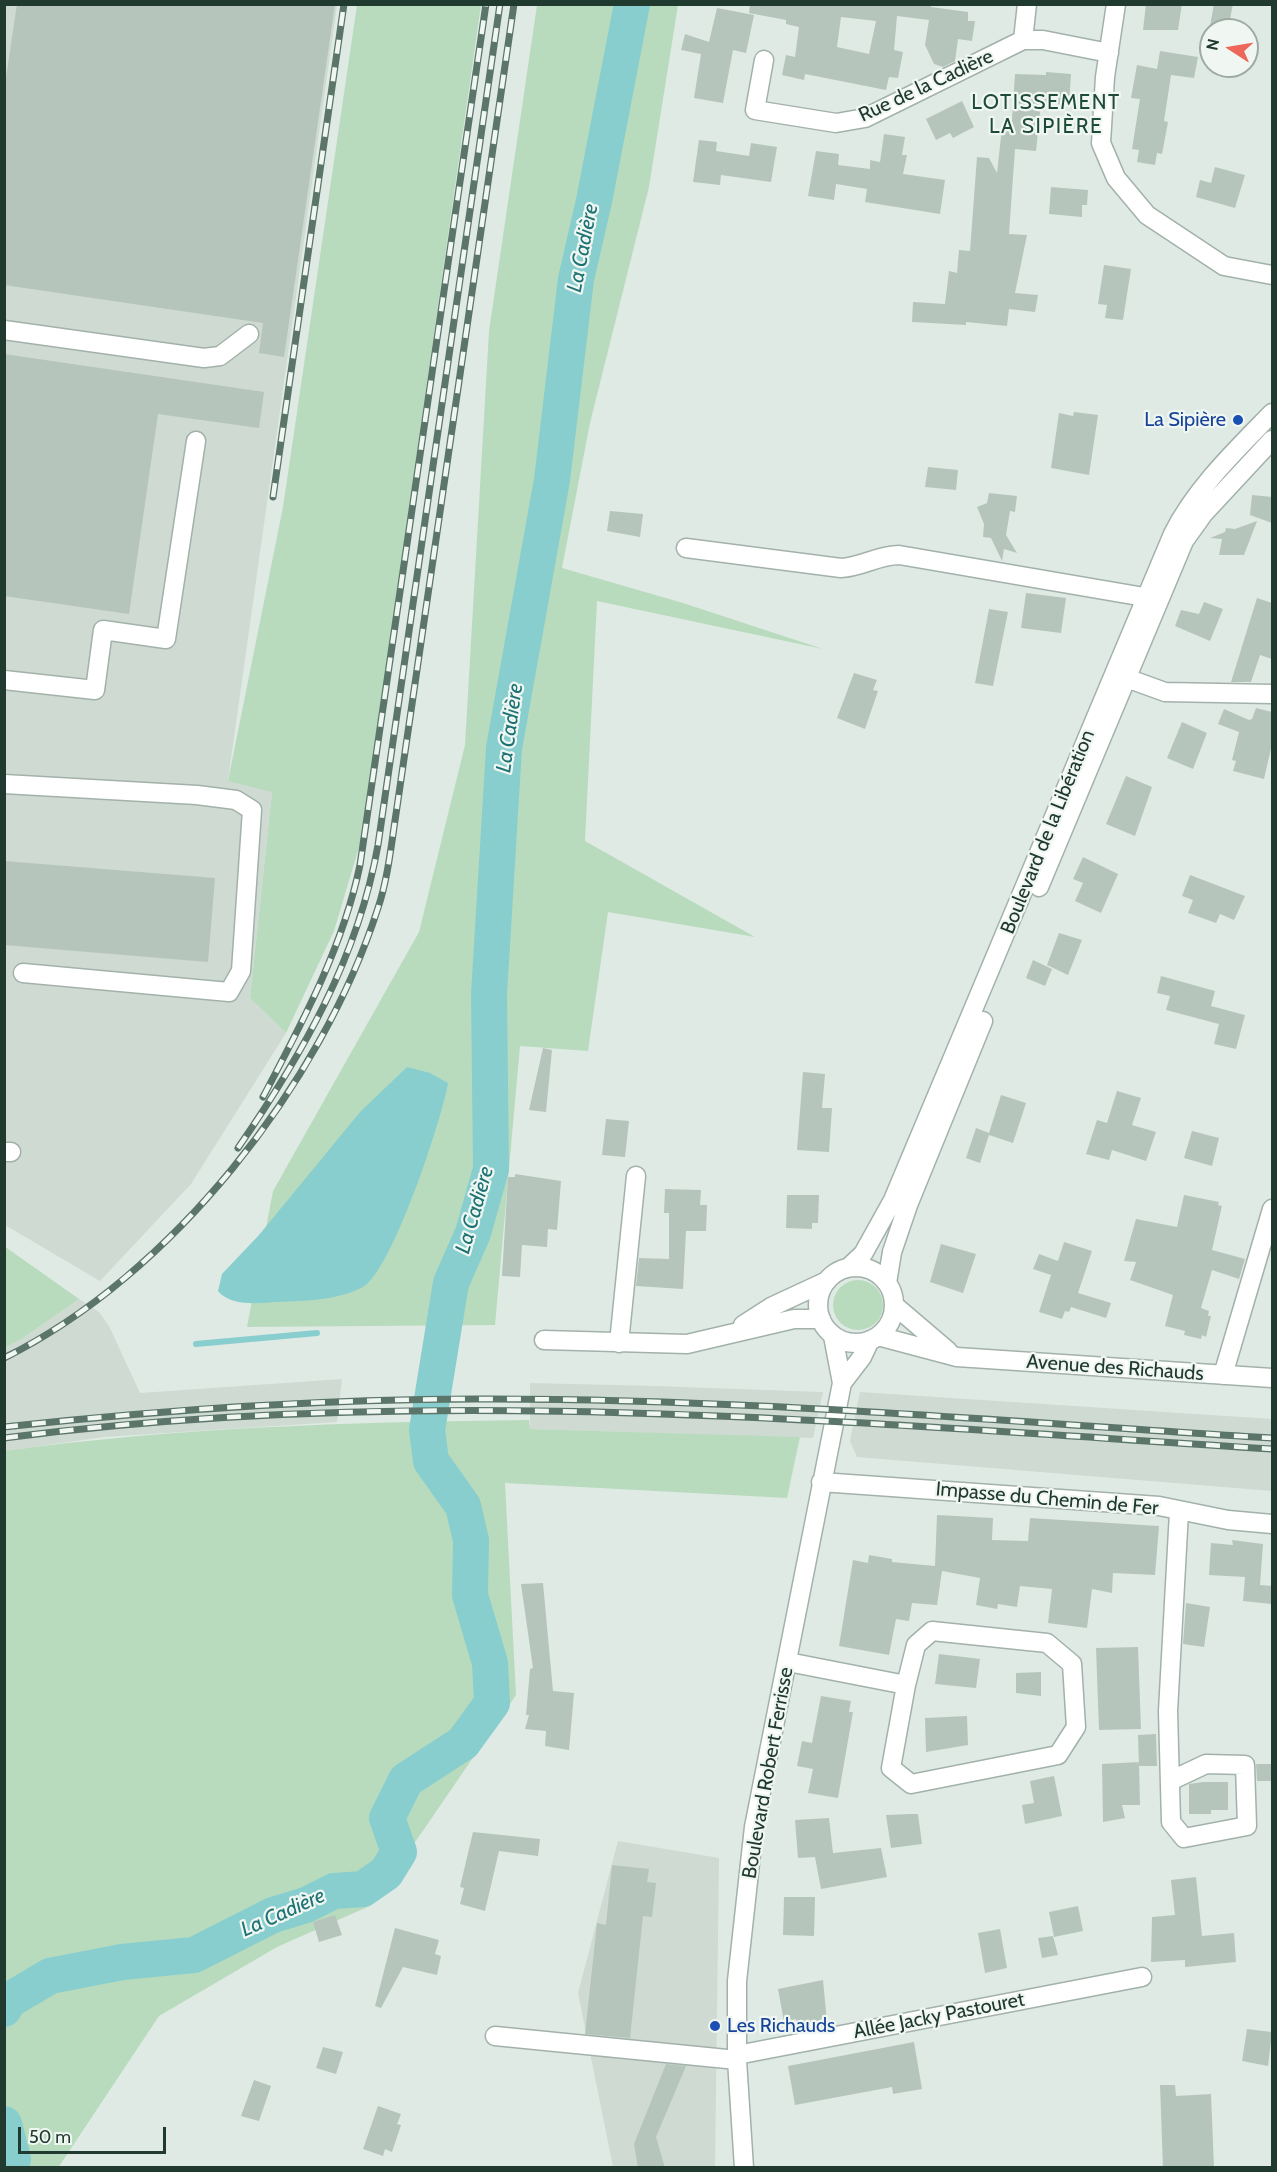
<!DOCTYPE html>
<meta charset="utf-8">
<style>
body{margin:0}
#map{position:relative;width:1277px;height:2172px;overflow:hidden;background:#dfeae4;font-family:Cabin,sans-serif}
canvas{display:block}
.frame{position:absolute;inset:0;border:6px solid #213a2f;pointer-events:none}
.north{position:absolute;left:1199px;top:18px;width:60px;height:60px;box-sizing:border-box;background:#f0f7f2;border:2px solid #9daba4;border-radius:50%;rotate:282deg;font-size:16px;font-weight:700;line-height:24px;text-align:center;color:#213a2f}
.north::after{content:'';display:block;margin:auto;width:21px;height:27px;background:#ed685a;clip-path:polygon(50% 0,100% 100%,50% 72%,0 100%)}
.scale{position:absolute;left:18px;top:2127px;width:148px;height:27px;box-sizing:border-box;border:3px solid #213a2f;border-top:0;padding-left:8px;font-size:18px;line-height:21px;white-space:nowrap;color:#213a2f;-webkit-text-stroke:4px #f0f7f2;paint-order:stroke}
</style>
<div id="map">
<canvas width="1277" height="2172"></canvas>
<div class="frame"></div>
<div class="north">N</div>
<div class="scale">50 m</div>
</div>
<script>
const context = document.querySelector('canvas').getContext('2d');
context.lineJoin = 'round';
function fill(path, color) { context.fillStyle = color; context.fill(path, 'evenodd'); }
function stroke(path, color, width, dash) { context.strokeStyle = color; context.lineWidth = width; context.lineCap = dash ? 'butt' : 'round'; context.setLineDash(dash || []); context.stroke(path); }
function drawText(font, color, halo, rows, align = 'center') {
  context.font = font + ' Cabin,sans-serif'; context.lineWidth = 4.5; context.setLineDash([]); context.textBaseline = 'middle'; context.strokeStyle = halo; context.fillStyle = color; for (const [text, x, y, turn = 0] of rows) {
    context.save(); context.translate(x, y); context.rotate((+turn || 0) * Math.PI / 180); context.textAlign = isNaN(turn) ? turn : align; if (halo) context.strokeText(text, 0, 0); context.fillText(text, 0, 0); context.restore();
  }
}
fill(new Path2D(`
 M 5,5 L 337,5 L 228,780 L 272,791 L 250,998 L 286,1033 L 191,1184 L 100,1281 L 5,1225 Z
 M 79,1299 L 99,1312 L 109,1326 L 140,1393 L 342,1379 L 337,1422 L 104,1437 L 5,1451 L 4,1347 L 20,1340 Z
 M 530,1383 L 655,1386 L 823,1392 L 813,1438 L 530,1429 Z
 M 860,1392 L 1272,1419 L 1272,1491 L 857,1457 L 850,1441 Z
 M 618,1841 L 719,1858 L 715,2167 L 613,2167 L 578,1993 Z`), '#cedad2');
fill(new Path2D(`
 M 357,5 L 481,5 L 362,837 L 334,931 L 286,1033 L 250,998 L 272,792 L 228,781 L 283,507 Z
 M 537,5 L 678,5 L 649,187 L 590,423 L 562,568 L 683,603 L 823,649 L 597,601 L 585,841 L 755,937 L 608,912 L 588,1051 L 520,1046 L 495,1325 L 247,1327 L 273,1191 L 419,932 L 465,745 L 489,331 Z
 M 4,1246 L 79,1299 L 20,1340 L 5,1347 Z
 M833 1305a25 25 0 1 1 50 0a25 25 0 1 1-50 0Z
 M 529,1420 L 530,1429 L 800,1437 L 787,1498 L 505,1483 L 516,1695 L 372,1905 L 277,1947 L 159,2016 L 58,2168 L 5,2167 L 4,1451 C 179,1427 354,1422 529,1420 Z`), '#b9dbbd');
fill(new Path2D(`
 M 407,1067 L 430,1073 L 448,1083 C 442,1119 392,1271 363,1287 C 339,1300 305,1301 278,1302 C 259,1303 231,1307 218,1291 L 222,1274 L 259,1235 L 360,1112 Z`), '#88cece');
stroke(new Path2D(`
 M 196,1344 L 317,1333`), '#88cece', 6);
stroke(new Path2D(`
 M 4,2009 L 8,2001 L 50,1976 L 122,1962 L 194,1955 L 273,1915 L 306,1905 L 334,1891 L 363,1889 L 386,1873 L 399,1852 L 387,1818 L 406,1780 L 463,1743 L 492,1703 L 490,1663 L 470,1595 L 471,1540 L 463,1506 L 431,1461 L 427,1430 L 451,1283 L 473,1233 L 491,1169 L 489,994 L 504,748 L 552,480 L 576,279 L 594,201 L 632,4
 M 4,2124 L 13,2159 L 10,2168`), '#88cece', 36);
fill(new Path2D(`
 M 17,4 L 335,4 L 284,357 L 259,353 L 263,323 L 4,285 L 4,91 Z
 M 750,4 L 931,4 L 931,7 L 968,12 L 968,21 L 975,21 L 972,41 L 958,39 L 955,61 L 943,67 L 934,64 L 925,45 L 929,20 L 897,16 L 894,50 L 903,52 L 898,78 L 889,77 L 886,90 L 805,74 L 804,80 L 782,75 L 786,55 L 795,57 L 799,27 L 786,24 L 786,20 L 749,13 ZM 841,17 L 876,21 L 869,54 L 837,47 Z
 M 1146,4 L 1182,4 L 1178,30 L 1143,30 Z
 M 1214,4 L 1233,4 L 1228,29 L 1210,26 Z
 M 717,8 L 754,15 L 746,53 L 733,50 L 723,103 L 694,98 L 701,54 L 681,50 L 685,34 L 709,42 Z
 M 1160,51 L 1198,57 L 1194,78 L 1171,75 L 1164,121 L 1168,122 L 1162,154 L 1157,153 L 1155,165 L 1137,162 L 1139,150 L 1132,149 L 1140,99 L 1131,98 L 1137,65 L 1157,69 Z
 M 1046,72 L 1071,74 L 1069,105 L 1041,103 L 1036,151 L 1015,149 L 1009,234 L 1027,235 L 1015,293 L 1038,295 L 1035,312 L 1009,309 L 1007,326 L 966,322 L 966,325 L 912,322 L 913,302 L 945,304 L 949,271 L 957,273 L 959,250 L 970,251 L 977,157 L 989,158 L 997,173 L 1003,119 L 1012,120 L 1015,74 L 1046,75 Z
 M 962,101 L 974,127 L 953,138 L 950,133 L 936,140 L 926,119 Z
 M 884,134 L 905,137 L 902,155 L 907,155 L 903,174 L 945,180 L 940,214 L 865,202 L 867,189 L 836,184 L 834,200 L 808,196 L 816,151 L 839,154 L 838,165 L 870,169 L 870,160 L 880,162 Z
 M 699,140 L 717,142 L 716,151 L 749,156 L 751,143 L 777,147 L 771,182 L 721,175 L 720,185 L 693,182 Z
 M 1215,167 L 1245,175 L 1235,208 L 1196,197 L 1200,180 L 1211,183 Z
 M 1051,187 L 1088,190 L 1087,205 L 1082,205 L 1082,217 L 1049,214 Z
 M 1104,265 L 1131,269 L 1123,320 L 1105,318 L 1107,305 L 1098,304 Z
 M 4,354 L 264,392 L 259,428 L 158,414 L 129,614 L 4,596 Z
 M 1074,412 L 1098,415 L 1089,475 L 1051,468 L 1059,413 L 1073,416 Z
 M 928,467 L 958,470 L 956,490 L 925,487 Z
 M 989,493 L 1017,496 L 1015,512 L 1010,511 L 1006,535 L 1017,553 L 1004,549 L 1002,561 L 991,538 L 983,537 L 984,524 L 977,507 L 987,503 Z
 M 1252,495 L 1272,497 L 1272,523 L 1250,515 Z
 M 610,511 L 643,514 L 640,537 L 607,531 Z
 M 1257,521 L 1244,555 L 1219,555 L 1222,539 L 1210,538 L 1225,532 L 1226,528 L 1235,529 Z
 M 1026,593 L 1066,598 L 1061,633 L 1021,628 Z
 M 1257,598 L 1272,603 L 1272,659 L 1260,655 L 1251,682 L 1231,682 Z
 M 1204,602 L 1223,609 L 1210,641 L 1175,626 L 1181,610 L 1199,614 Z
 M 989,609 L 1008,612 L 993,686 L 975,683 Z
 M 854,673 L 877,680 L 873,690 L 878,691 L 865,729 L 837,718 Z
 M 1256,708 L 1272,712 L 1272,744 L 1264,779 L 1233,771 L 1236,761 L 1232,760 L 1239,732 L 1218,724 L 1224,709 L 1249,720 L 1252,719 Z
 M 1182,722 L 1207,733 L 1193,769 L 1167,758 Z
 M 1126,776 L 1152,787 L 1135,836 L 1106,824 Z
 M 1083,857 L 1118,874 L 1101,913 L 1075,901 L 1083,883 L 1073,879 Z
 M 4,861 L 215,878 L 208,962 L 4,945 Z
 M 1190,875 L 1245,896 L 1234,920 L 1220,914 L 1216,923 L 1188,913 L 1193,900 L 1182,896 Z
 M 1059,933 L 1082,940 L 1068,975 L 1047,965 Z
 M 1033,960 L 1052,969 L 1045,986 L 1026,978 Z
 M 1161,976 L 1215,991 L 1211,1006 L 1245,1015 L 1236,1049 L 1214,1044 L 1219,1024 L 1166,1010 L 1170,996 L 1157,993 Z
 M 543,1048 L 552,1050 L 546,1112 L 529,1110 Z
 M 803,1072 L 825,1074 L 822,1108 L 832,1108 L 829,1152 L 797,1150 Z
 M 1117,1091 L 1141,1098 L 1132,1125 L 1156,1132 L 1146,1161 L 1112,1150 L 1109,1160 L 1086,1154 L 1097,1120 L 1107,1123 Z
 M 1001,1095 L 1026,1103 L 1013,1143 L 989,1135 L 980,1163 L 966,1158 L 976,1128 L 989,1133 Z
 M 606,1119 L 629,1121 L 625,1157 L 602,1155 Z
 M 1192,1131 L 1219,1138 L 1212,1166 L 1184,1158 Z
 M 515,1174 L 561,1181 L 557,1230 L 548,1229 L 547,1247 L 522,1245 L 520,1277 L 502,1276 L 508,1177 L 515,1177 Z
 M 665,1189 L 701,1190 L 700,1205 L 707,1205 L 706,1231 L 686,1231 L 683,1289 L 636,1286 L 639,1258 L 669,1259 L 669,1213 L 664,1213 Z
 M 787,1195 L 819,1195 L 818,1223 L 812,1223 L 812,1229 L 786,1228 Z
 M 1184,1195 L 1219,1202 L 1218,1205 L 1222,1206 L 1212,1250 L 1245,1259 L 1239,1279 L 1212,1270 L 1201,1308 L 1209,1311 L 1208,1316 L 1211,1316 L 1206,1337 L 1202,1335 L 1201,1339 L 1184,1335 L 1185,1331 L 1165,1326 L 1173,1295 L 1130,1280 L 1136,1262 L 1124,1261 L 1136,1219 L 1177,1227 Z
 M 1064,1242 L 1092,1251 L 1078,1293 L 1111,1303 L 1106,1318 L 1071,1307 L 1069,1312 L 1065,1311 L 1062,1319 L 1039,1312 L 1051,1275 L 1033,1269 L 1039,1254 L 1058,1261 Z
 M 941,1244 L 976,1254 L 963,1293 L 930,1282 Z
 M 937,1515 L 993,1518 L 992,1540 L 1028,1541 L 1030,1518 L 1159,1526 L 1155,1575 L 1113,1573 L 1112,1593 L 1092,1589 L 1087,1628 L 1048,1623 L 1052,1589 L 1020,1586 L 1017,1607 L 998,1604 L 997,1609 L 976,1605 L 980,1578 L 942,1571 L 937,1605 L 912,1603 L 909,1621 L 896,1619 L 889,1655 L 839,1646 L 853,1560 L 868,1563 L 869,1555 L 892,1559 L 892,1562 L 935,1566 Z
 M 1232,1540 L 1263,1544 L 1260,1585 L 1272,1586 L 1272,1604 L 1243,1601 L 1245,1577 L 1209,1575 L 1211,1543 L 1233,1545 Z
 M 543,1583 L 553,1691 L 574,1693 L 569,1750 L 545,1746 L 546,1731 L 525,1729 L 529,1715 L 526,1715 L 530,1669 L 533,1668 L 521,1584 Z
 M 1186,1603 L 1210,1607 L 1204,1647 L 1183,1644 Z
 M 1138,1647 L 1141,1729 L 1099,1730 L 1096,1648 Z
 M 939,1654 L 980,1659 L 976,1688 L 935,1684 Z
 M 1041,1672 L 1041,1696 L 1016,1693 L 1016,1673 Z
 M 821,1696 L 851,1701 L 849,1712 L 853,1712 L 838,1798 L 808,1793 L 813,1769 L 797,1766 L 802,1741 L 812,1743 Z
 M 967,1716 L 968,1745 L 926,1752 L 925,1718 Z
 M 1156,1734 L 1157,1766 L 1139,1766 L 1138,1735 Z
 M 1139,1762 L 1140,1805 L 1122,1805 L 1125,1818 L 1103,1822 L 1102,1764 Z
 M 1256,1764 L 1272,1764 L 1272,1781 L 1257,1781 Z
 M 1054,1776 L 1062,1816 L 1025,1824 L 1022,1805 L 1034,1803 L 1030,1781 Z
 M 1203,1782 L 1228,1782 L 1228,1810 L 1211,1810 L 1211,1814 L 1189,1814 L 1189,1784 Z
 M 909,1814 L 918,1814 L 922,1844 L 891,1848 L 886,1815 Z
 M 829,1818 L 833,1853 L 881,1848 L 887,1877 L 821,1889 L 815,1857 L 798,1858 L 795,1820 Z
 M 473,1832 L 540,1839 L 538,1856 L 499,1851 L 485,1911 L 460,1904 L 464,1888 L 460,1887 Z
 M 612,1865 L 649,1869 L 647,1882 L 656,1883 L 652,1917 L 643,1916 L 630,2038 L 585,2034 L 597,1923 L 606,1925 Z
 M 1196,1877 L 1202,1936 L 1234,1933 L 1236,1962 L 1185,1967 L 1185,1960 L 1151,1962 L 1152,1917 L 1175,1915 L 1171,1880 Z
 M 784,1897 L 815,1897 L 814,1936 L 783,1935 Z
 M 1078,1906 L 1083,1931 L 1054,1937 L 1049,1912 Z
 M 335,1915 L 342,1935 L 319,1942 L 313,1922 Z
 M 395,1928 L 439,1940 L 435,1954 L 441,1956 L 437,1975 L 403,1967 L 381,2008 L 375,2006 Z
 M 1000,1929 L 1007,1968 L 985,1973 L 978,1933 Z
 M 1053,1936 L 1058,1955 L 1042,1958 L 1038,1938 Z
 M 823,1980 L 827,2022 L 797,2028 L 796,2019 L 784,2022 L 778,1989 Z
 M 1247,2029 L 1272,2032 L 1268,2066 L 1242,2061 Z
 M 914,2042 L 922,2089 L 893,2094 L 892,2087 L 795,2105 L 788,2066 Z
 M 323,2047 L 343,2052 L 336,2074 L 316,2068 Z
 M 666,2064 L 686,2066 L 656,2137 L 665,2168 L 638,2168 L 634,2144 Z
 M 254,2080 L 271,2086 L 259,2121 L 241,2116 Z
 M 1160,2085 L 1175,2085 L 1176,2096 L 1211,2094 L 1214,2168 L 1163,2168 Z
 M 378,2106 L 401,2114 L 397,2124 L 401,2125 L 392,2152 L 385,2149 L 383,2156 L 363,2149 Z`), '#b5c5bc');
const minor = new Path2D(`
 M 1116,4 L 1105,77 L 1101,143 L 1116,178 L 1147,215 L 1224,266 L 1272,275
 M 1023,40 L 1027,4
 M 764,60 L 755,110 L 836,123 L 865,118 L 1023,40 L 1043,40 L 1109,53
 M 4,330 L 204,358 L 220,356 L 249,334
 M 686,548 L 841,568 C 862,567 878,555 899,555 L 1156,599
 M 1118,675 L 1165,692 L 1272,694
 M 4,680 L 95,690 L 103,630 L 166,639 L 196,441
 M 4,784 L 197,795 L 236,800 L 252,810 L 241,971 L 229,992 L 23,973
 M 1039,887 L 1184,541 L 1204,513 L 1272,440
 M 4,1152 L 11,1152
 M818 1305a38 38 0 1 1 76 0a38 38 0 1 1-76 0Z
 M 848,1268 L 863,1254 L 893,1200 L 1173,534 C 1196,488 1237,449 1272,413
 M 887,1283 L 892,1252 L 908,1205 L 983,1021
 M 894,1305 L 948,1351
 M 743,1325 L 771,1307 L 827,1281
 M 878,1336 L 957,1357 L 1272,1378
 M 544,1340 L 687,1344 L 794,1319 L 821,1319
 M 619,1343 L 636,1176
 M 1223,1375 L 1272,1209
 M 842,1383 L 862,1357 L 870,1340
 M 821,1482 L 1159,1506 L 1228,1520 L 1272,1524
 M 788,1662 L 906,1685 L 916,1645 L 932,1631 L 1047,1643 L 1072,1664 L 1076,1727 L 1058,1755 L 911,1784 L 891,1768 L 906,1685
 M 1170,1781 L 1206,1764 L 1245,1765 L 1247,1826 L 1184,1838 L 1171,1822 L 1168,1711 L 1179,1512
 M 495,2036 L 737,2060
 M 737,2055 L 1142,1977
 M 744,2168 L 737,2060 L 737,1981 L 754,1827 L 842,1383 L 833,1336`);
stroke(minor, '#a2b2aa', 21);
stroke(minor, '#fff', 18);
const rail = new Path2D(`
 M 273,497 L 344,4
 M 263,1097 C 302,1023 343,947 360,865 L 486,4
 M 238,1148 C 302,1055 358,958 378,845 L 500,4
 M 4,1358 C 172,1275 321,1085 378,908 C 388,878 391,846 396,814 L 514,4
 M 4,1427 C 161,1410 318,1399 476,1399 C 741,1398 1007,1422 1272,1438
 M 4,1438 C 426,1383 851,1423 1272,1449`);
stroke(rail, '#5b756a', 7);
stroke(rail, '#f0f7f2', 4.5, [14]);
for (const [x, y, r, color] of [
 [1238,420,6,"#1a4fb4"],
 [715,2026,6,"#1a4fb4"]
]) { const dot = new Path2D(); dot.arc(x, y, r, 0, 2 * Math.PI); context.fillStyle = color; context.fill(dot); stroke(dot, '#f0f7f2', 2); }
drawText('20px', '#213a2f', '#f0f7f2', [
 ["Rue de la Cadière",926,86,-25],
 ["Boulevard de la Libération",1048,832,-68],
 ["Avenue des Richauds",1115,1368,4],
 ["Impasse du Chemin de Fer",1047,1499,5],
 ["Boulevard Robert Ferrisse",768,1773,-80],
 ["Allée Jacky Pastouret",939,2016,-11]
]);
drawText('20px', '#164399', '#f0f7f2', [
 ["La Sipière",1226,420],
 ["Les Richauds",727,2026,"left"]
], 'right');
context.letterSpacing = '1.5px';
drawText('21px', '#1e4b39', '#f0f7f2', [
 ["LOTISSEMENT",1046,103],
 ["LA SIPIÈRE",1046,127]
]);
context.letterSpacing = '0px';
drawText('italic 21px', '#1d7273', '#f0f7f2', [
 ["La Cadière",583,248,-79],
 ["La Cadière",510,728,-82],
 ["La Cadière",475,1210,-74],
 ["La Cadière",283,1913,-24]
]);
</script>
